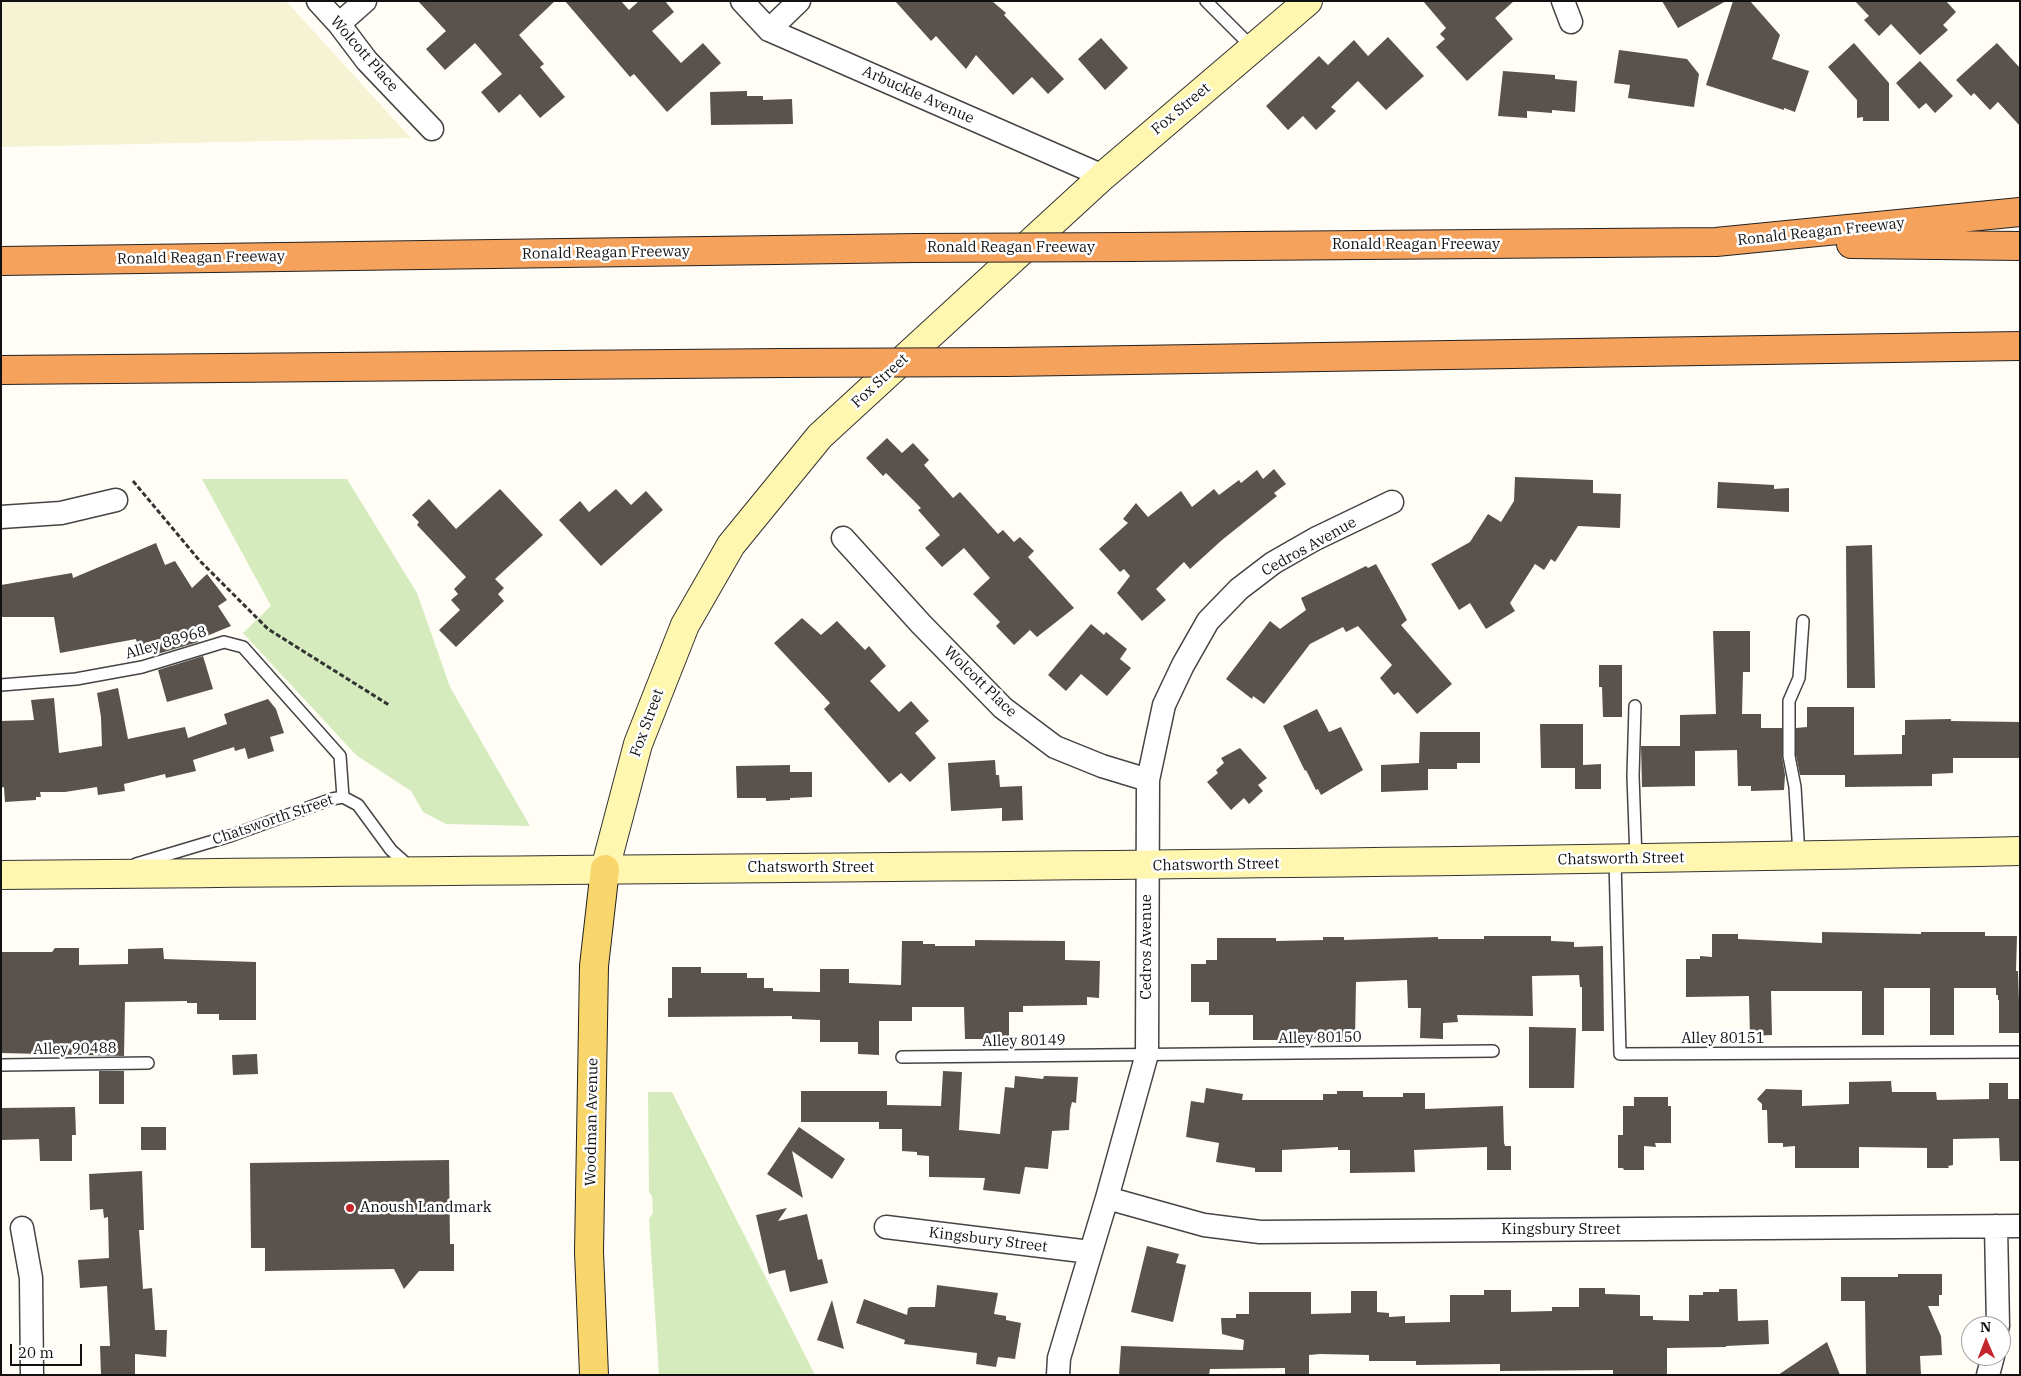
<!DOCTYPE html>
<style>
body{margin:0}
#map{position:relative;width:2021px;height:1376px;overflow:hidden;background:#fffdf5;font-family:"IBM Plex Serif",serif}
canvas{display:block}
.frame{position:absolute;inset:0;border:2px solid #111;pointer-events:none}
.north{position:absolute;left:1961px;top:1316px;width:50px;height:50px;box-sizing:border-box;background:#fff;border:1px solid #a0a0a0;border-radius:50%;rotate:359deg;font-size:14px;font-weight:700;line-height:20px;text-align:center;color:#111}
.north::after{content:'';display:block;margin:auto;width:18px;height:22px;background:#c4262e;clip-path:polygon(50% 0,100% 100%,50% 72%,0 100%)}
.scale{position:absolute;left:10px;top:1344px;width:72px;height:22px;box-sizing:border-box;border:2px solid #111;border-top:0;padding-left:6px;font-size:15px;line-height:18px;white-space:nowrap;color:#111;-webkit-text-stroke:4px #fff;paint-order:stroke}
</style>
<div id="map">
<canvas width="2021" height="1376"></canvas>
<div class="frame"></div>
<div class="north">N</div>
<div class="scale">20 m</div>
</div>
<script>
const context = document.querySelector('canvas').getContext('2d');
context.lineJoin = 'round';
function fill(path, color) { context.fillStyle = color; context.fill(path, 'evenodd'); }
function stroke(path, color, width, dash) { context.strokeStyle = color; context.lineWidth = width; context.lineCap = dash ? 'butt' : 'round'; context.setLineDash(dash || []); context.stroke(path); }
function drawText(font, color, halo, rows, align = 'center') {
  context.font = font + ' "IBM Plex Serif",serif'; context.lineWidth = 5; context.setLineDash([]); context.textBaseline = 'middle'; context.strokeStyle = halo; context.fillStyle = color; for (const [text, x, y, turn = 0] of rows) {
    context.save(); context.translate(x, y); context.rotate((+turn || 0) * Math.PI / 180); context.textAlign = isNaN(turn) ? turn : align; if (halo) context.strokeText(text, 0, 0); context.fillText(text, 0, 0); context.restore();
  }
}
fill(new Path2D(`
 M 1,1 L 286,1 L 411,138 L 1,147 Z`), '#f6f3d4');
fill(new Path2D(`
 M 347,479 L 417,593 L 450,687 L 530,826 L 446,824 L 423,812 L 411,791 L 356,755 L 243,633 L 271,606 L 202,479 Z
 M 648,1092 L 672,1092 L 815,1375 L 659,1375 L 649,1219 L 653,1213 L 652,1196 L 649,1192 Z`), '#d5ebbd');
fill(new Path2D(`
 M 418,1 L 555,1 L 519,35 L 544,64 L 540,67 L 565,97 L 540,118 L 520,94 L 499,113 L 481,92 L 502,74 L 475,43 L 445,70 L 426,49 L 446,31 Z
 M 565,1 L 621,1 L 629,10 L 639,1 L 665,1 L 674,12 L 652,31 L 681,63 L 703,43 L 721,63 L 667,112 L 634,74 L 630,77 Z
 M 895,1 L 992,1 L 1006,13 L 1004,15 L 1064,79 L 1048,94 L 1032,77 L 1013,95 L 976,55 L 966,69 L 936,36 L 931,41 Z
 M 1423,1 L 1514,1 L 1495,18 L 1513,39 L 1467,81 L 1436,47 L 1445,39 L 1440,34 L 1446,28 Z
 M 1662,1 L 1726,1 L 1678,28 Z
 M 1733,1 L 1750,1 L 1780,35 L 1772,59 L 1809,71 L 1795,112 L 1784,108 L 1784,110 L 1706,85 Z
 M 1855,1 L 1946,1 L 1956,12 L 1943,25 L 1948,30 L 1920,55 L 1891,24 L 1879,36 L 1864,20 L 1869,16 Z
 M 1388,37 L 1424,76 L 1386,110 L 1358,81 L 1331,107 L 1336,111 L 1316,130 L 1303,116 L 1288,130 L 1266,106 L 1319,56 L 1328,65 L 1354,40 L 1368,56 Z
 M 1101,38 L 1128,68 L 1105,90 L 1078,59 Z
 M 1854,43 L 1889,83 L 1889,121 L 1863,121 L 1863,117 L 1857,118 L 1857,100 L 1828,67 Z
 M 1997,43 L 2020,68 L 2020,126 L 1998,102 L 1990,110 L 1974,93 L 1971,96 L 1956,80 Z
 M 1619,50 L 1687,59 L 1699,74 L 1694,107 L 1628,98 L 1630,85 L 1614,83 Z
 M 1920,61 L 1953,96 L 1935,113 L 1926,103 L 1919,109 L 1896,83 Z
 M 1503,71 L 1555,75 L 1555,79 L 1577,81 L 1575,112 L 1552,110 L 1552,113 L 1527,111 L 1527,118 L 1498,116 Z
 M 747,91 L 747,96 L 763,96 L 763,100 L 792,99 L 793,124 L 711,125 L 710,92 Z
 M 887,438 L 902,453 L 913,443 L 929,460 L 924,465 L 953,498 L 960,492 L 998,534 L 1003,530 L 1014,542 L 1020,537 L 1034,551 L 1028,557 L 1074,608 L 1037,637 L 1030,630 L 1014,645 L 996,626 L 1000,622 L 973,594 L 990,578 L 964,548 L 942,567 L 925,548 L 940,535 L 918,510 L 921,508 L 886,473 L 883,476 L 866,458 Z
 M 1274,469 L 1286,484 L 1274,493 L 1277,496 L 1222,540 L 1190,569 L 1184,562 L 1156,589 L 1166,600 L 1142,621 L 1117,593 L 1130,576 L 1124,569 L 1120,572 L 1099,549 L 1128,523 L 1123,519 L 1136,503 L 1148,517 L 1181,491 L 1192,507 L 1214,489 L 1219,495 L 1239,480 L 1241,483 L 1257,470 L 1263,479 Z
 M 1515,477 L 1593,480 L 1593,493 L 1621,494 L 1620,528 L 1578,526 L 1555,562 L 1551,559 L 1544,570 L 1535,564 L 1510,603 L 1515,611 L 1486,629 L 1470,603 L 1459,610 L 1431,564 L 1470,542 L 1488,514 L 1501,522 L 1514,501 Z
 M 1718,482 L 1774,485 L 1774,489 L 1789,488 L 1789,512 L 1717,508 Z
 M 500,489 L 543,535 L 495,579 L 504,588 L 498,594 L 504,601 L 456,647 L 439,630 L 460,610 L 451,600 L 458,594 L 454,589 L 466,577 L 417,525 L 419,522 L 412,515 L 429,499 L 456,529 Z
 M 616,489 L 631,505 L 646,491 L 663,510 L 601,566 L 559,520 L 580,501 L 589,512 Z
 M 156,543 L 165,565 L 175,561 L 192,588 L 207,574 L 227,600 L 218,606 L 231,626 L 197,640 L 198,642 L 154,655 L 153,652 L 140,655 L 136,639 L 60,653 L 54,617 L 1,617 L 1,585 L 72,573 L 73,578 Z
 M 1872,545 L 1875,688 L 1847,688 L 1846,546 Z
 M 1376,564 L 1407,620 L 1401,625 L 1452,684 L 1417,714 L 1398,692 L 1394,695 L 1380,678 L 1392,665 L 1358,626 L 1346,632 L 1343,627 L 1310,644 L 1264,704 L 1253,696 L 1252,699 L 1226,679 L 1270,621 L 1280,629 L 1306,610 L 1301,598 L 1366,566 L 1368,568 Z
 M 802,618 L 821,635 L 837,621 L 865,650 L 869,646 L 886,666 L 870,681 L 899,712 L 911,701 L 929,721 L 915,733 L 936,758 L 910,782 L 901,773 L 889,783 L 824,709 L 830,703 L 774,643 Z
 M 1091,624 L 1104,635 L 1106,632 L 1127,649 L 1120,659 L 1131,668 L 1107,696 L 1081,674 L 1066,691 L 1048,675 Z
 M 1713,631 L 1750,631 L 1750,672 L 1743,672 L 1742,714 L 1761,714 L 1761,728 L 1782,728 L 1782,756 L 1785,775 L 1784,790 L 1751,791 L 1751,786 L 1738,786 L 1737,750 L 1695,751 L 1695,786 L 1642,787 L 1641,746 L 1680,746 L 1680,715 L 1716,714 Z
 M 203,656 L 213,689 L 167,702 L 158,670 Z
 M 1599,665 L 1622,665 L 1622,717 L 1603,717 L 1602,687 L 1599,687 Z
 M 118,688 L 128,739 L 185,727 L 188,738 L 227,724 L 224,714 L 268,699 L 276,709 L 284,733 L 270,737 L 274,751 L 248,759 L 245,748 L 235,751 L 234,747 L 193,760 L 196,771 L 166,778 L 165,774 L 124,784 L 125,791 L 98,795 L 97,787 L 65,792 L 40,792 L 41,797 L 36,797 L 36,800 L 5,802 L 4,787 L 1,788 L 1,721 L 34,720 L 31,700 L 54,698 L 59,753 L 102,746 L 101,717 L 97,693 Z
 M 1807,707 L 1854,707 L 1854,755 L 1902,754 L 1902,735 L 1905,735 L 1905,720 L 1951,719 L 1951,721 L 2020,722 L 2020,758 L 1953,758 L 1953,773 L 1932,774 L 1932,786 L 1845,787 L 1845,775 L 1800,775 L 1796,755 L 1796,728 L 1807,727 Z
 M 1317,709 L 1329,732 L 1341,727 L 1363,770 L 1321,795 L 1318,789 L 1316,790 L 1306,770 L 1305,771 L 1283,726 Z
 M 1540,724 L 1583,724 L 1583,765 L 1601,764 L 1601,789 L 1575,789 L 1575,768 L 1541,768 Z
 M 1420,732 L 1480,732 L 1480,763 L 1457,763 L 1457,769 L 1428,769 L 1428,790 L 1381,792 L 1381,765 L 1419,763 Z
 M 1240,748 L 1267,778 L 1258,785 L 1263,791 L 1249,804 L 1244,798 L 1231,810 L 1207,782 L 1218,773 L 1216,770 L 1224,763 L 1221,758 Z
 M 995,760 L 996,775 L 999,775 L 1000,787 L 1022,786 L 1023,820 L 1002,821 L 1002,808 L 951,811 L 948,763 Z
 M 790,765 L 790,772 L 812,772 L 812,797 L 790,798 L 790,800 L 766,801 L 766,798 L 737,798 L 736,766 Z
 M 1822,932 L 1921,934 L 1921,932 L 1985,932 L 1985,936 L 2017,936 L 2016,971 L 2018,971 L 2020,1033 L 1999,1033 L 1999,1000 L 1998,1000 L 1998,995 L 1996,995 L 1996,988 L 1954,988 L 1954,1035 L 1930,1035 L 1930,988 L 1884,988 L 1884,1035 L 1862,1035 L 1862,991 L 1771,991 L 1772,1035 L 1750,1036 L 1749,996 L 1686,997 L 1686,959 L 1700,959 L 1700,956 L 1712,957 L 1712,934 L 1738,934 L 1738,939 L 1822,943 Z
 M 1484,936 L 1551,936 L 1551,941 L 1574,942 L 1574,947 L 1603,946 L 1604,1031 L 1582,1031 L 1582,987 L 1580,987 L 1579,975 L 1532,976 L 1533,1016 L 1457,1015 L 1458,1022 L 1443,1023 L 1443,1039 L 1420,1038 L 1421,1008 L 1408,1008 L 1407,980 L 1356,982 L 1355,1040 L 1280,1038 L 1280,1040 L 1253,1040 L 1253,1015 L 1209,1015 L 1209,1002 L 1191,1002 L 1191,964 L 1206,964 L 1206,960 L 1217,960 L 1217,938 L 1276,938 L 1276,941 L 1323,940 L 1323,937 L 1344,937 L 1344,940 L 1438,937 L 1438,939 L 1484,939 Z
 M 975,940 L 1065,941 L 1065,960 L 1100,961 L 1099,998 L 1087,997 L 1087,1005 L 1023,1006 L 1023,1012 L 1009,1012 L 1009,1039 L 965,1039 L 964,1007 L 912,1007 L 912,1021 L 879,1021 L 879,1055 L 858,1054 L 858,1042 L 820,1042 L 820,1020 L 792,1019 L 792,1016 L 668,1017 L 668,998 L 672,998 L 672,967 L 701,967 L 701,973 L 747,973 L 747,978 L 764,978 L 764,988 L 773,988 L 773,991 L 820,992 L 820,969 L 849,969 L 849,983 L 901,985 L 902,941 L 923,941 L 923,944 L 935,944 L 935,946 L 975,946 Z
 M 55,948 L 79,948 L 79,965 L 128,964 L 128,949 L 163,948 L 164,959 L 256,962 L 256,1020 L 219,1020 L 219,1014 L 197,1014 L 197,1003 L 187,1003 L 187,1001 L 125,1002 L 124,1056 L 1,1053 L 1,952 L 52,952 Z
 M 1529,1027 L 1576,1028 L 1574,1088 L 1529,1088 Z
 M 257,1054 L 258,1074 L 233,1075 L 232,1055 Z
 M 99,1071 L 124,1071 L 124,1104 L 99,1104 Z
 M 943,1071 L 962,1072 L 959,1130 L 1000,1134 L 1005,1087 L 1014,1088 L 1015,1076 L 1043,1079 L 1044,1076 L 1078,1077 L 1076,1103 L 1072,1102 L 1070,1110 L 1069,1130 L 1052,1131 L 1048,1169 L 1025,1167 L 1020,1194 L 983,1190 L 985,1178 L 929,1177 L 929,1156 L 917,1155 L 917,1152 L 902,1151 L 902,1129 L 879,1129 L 879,1122 L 801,1122 L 801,1091 L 887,1091 L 887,1105 L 941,1106 Z
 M 1891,1081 L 1892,1092 L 1936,1092 L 1937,1100 L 1989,1099 L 1989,1083 L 2008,1083 L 2008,1099 L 2019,1099 L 2020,1161 L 2000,1161 L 1999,1138 L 1953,1139 L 1953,1165 L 1948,1166 L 1949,1168 L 1927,1168 L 1927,1148 L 1859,1147 L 1859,1168 L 1795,1168 L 1795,1146 L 1783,1147 L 1783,1143 L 1768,1143 L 1767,1110 L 1762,1110 L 1762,1104 L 1757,1099 L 1766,1089 L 1802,1090 L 1802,1106 L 1849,1104 L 1849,1082 Z
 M 1206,1088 L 1243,1094 L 1242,1100 L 1323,1100 L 1323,1094 L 1337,1094 L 1337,1091 L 1363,1091 L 1363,1097 L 1403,1097 L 1403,1093 L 1425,1093 L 1425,1109 L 1503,1106 L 1504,1143 L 1505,1146 L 1511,1146 L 1511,1170 L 1487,1170 L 1487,1147 L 1414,1150 L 1415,1172 L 1350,1173 L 1350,1150 L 1338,1150 L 1338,1147 L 1282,1150 L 1282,1172 L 1255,1172 L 1255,1168 L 1216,1162 L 1219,1143 L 1186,1137 L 1191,1101 L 1204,1103 Z
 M 1634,1097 L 1668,1097 L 1668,1106 L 1671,1106 L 1671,1143 L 1655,1143 L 1656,1147 L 1644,1146 L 1644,1170 L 1624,1170 L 1623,1168 L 1618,1168 L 1618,1135 L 1623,1135 L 1623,1106 L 1634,1106 Z
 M 75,1107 L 76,1135 L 72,1135 L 72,1161 L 40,1161 L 39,1139 L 1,1140 L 1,1108 Z
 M 141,1127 L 166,1127 L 166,1150 L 141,1150 Z
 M 799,1127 L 845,1159 L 832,1179 L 792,1151 L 803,1198 L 767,1174 Z
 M 449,1160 L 450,1244 L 454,1244 L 454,1271 L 419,1271 L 404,1289 L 394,1269 L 265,1271 L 265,1248 L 251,1248 L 250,1163 Z
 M 142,1171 L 144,1230 L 139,1230 L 143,1289 L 152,1288 L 155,1330 L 167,1330 L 166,1357 L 135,1354 L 135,1375 L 101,1375 L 100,1346 L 110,1346 L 107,1286 L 80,1288 L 78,1260 L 109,1258 L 108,1217 L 104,1218 L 103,1209 L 90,1210 L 89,1174 Z
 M 787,1208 L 778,1221 L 807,1214 L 818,1260 L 822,1259 L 828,1283 L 790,1292 L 785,1270 L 769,1274 L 756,1215 Z
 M 1147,1246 L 1179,1254 L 1176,1263 L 1186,1265 L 1173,1322 L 1131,1312 Z
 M 1898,1274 L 1942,1274 L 1942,1295 L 1939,1295 L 1939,1306 L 1928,1306 L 1941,1336 L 1942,1355 L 1920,1356 L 1921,1375 L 1866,1374 L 1865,1301 L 1841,1301 L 1841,1277 L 1898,1277 Z
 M 937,1285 L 998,1293 L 994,1314 L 1006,1316 L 1006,1320 L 1021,1323 L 1015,1359 L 998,1357 L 996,1367 L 976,1364 L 977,1353 L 904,1344 L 905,1340 L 856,1323 L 864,1299 L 907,1315 L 908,1308 L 911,1307 L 935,1307 Z
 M 1579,1288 L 1605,1288 L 1605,1294 L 1640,1295 L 1640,1316 L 1653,1316 L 1653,1320 L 1689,1321 L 1689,1295 L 1703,1295 L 1703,1292 L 1719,1292 L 1719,1289 L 1737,1289 L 1738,1321 L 1768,1320 L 1769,1344 L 1726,1346 L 1726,1347 L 1667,1348 L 1667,1375 L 1613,1375 L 1613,1370 L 1500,1371 L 1500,1364 L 1416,1365 L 1416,1361 L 1369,1361 L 1369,1355 L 1320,1354 L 1309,1355 L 1309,1375 L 1285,1375 L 1285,1368 L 1210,1369 L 1209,1375 L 1119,1375 L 1121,1346 L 1243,1350 L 1244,1340 L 1222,1334 L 1221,1318 L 1236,1318 L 1236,1314 L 1249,1314 L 1249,1292 L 1311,1292 L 1311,1314 L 1351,1313 L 1351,1291 L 1377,1291 L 1377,1312 L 1389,1313 L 1389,1317 L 1405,1316 L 1405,1323 L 1450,1322 L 1450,1295 L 1484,1295 L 1484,1290 L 1511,1290 L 1511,1312 L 1552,1311 L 1552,1307 L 1579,1307 Z
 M 832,1300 L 844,1349 L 817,1340 Z
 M 1827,1342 L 1840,1375 L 1778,1375 Z`), '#5a524d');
const lane = new Path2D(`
 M 1206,1 L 1253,48
 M 1,685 L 76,679 L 142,667 L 224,642 L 243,647 L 340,756 L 343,797
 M 1635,706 L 1633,776 L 1636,859
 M 1799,856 L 1795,787 L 1789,756 L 1789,701 L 1799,678 L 1803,621
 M 1615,860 L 1620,1054 L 2020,1052
 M 136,864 L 230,836 L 332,799 L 343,797 L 358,805 L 391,850 L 410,867
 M 902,1057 L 1493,1051
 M 1,1065 L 148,1063`);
const street = new Path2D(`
 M 318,1 L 339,24 L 367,61 L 432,129
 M 742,1 L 769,30 L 1103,176
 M 1563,1 L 1571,22
 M 339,24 L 365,1
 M 769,30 L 799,1
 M 1,517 L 61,513 L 116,500
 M 843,538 L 921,624 L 1003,708 L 1055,747 L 1102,766 L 1148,780
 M 1107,1198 L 1204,1225 L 1260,1232 L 2020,1226
 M 1996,1226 L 1998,1326
 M 886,1227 L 1090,1252
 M 22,1228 L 31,1278 L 32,1375
 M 1058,1375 L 1059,1358 L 1107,1198 L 1147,1054 L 1148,780 L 1164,705 L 1183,665 L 1208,621 L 1239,589 L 1273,563 L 1315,539 L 1392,502
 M 1988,1375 L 1993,1356`);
const secondary = new Path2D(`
 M 605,869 L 638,744 L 685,625 L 731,545 L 820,436 L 1103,176 L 1308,1
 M 1,875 C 674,868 1347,866 2020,851`);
const primary = new Path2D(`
 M 594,1375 L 589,1252 L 594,966 L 605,869`);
const highway = new Path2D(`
 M 1851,244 L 2020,246
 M 1131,247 L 1716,242 L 2020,212
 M 1,261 L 917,248
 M 1006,362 L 2020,346
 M 1,370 L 784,363`);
stroke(lane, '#444', 14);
stroke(street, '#444', 25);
stroke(secondary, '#333', 30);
stroke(primary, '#222', 30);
stroke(highway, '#222', 30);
stroke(new Path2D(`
 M 133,481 L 199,560 L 268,629 L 389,705`), '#333', 3, [5, 2.5]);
stroke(lane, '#fff', 11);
stroke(street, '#fff', 22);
stroke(secondary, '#fff6b0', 28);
stroke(primary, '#f9d66b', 28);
stroke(highway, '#f5a25d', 28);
const highwayBridge = new Path2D(`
 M 917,248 L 1131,247
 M 784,363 L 1006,362`);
stroke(highwayBridge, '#222', 30, []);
stroke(highwayBridge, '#f5a25d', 28);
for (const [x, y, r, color] of [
 [350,1208,5,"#c4262e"]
]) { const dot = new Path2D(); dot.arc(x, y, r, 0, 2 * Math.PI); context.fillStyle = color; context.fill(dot); stroke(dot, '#fff', 2); }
drawText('15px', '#111', '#fff', [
 ["Wolcott Place",364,54,49],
 ["Arbuckle Avenue",918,95,24],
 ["Fox Street",1181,109,-40],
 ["Ronald Reagan Freeway",1821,232,-6],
 ["Ronald Reagan Freeway",1416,245],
 ["Ronald Reagan Freeway",1011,248],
 ["Ronald Reagan Freeway",606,253,-1],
 ["Ronald Reagan Freeway",201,258,-1],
 ["Fox Street",880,381,-43],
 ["Cedros Avenue",1309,547,-29],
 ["Alley 88968",166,643,-16],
 ["Wolcott Place",980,682,44],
 ["Fox Street",647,723,-70],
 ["Chatsworth Street",273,820,-19],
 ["Chatsworth Street",1621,859,-1],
 ["Chatsworth Street",1216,865,-1],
 ["Chatsworth Street",811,868],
 ["Cedros Avenue",1147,947,-90],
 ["Alley 80150",1320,1038,-1],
 ["Alley 80151",1723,1039],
 ["Alley 80149",1024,1041,-1],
 ["Alley 90488",75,1049,-1],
 ["Woodman Avenue",592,1122,-89],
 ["Kingsbury Street",1561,1230],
 ["Kingsbury Street",988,1240,7]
]);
drawText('15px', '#111', '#fff', [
 ["Anoush Landmark",360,1208]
], 'left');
</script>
